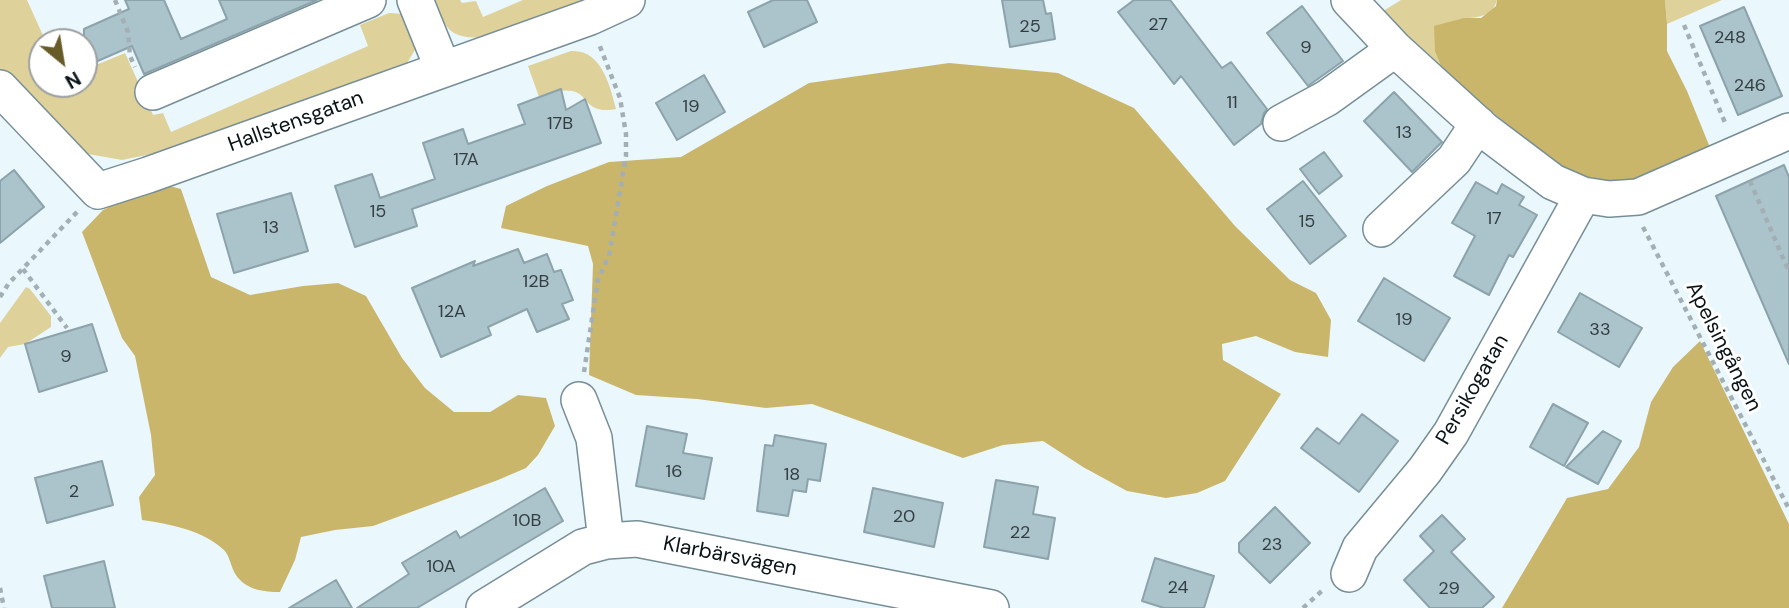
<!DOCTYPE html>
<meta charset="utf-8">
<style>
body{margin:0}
#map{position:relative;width:1789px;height:608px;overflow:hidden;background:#eaf8fe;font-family:"DM Sans",sans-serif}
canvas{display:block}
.north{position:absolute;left:28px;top:28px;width:70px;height:70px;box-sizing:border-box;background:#fff;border:2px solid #9da0a1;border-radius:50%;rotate:150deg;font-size:19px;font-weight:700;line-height:28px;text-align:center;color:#091215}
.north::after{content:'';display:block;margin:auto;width:24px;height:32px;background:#675b28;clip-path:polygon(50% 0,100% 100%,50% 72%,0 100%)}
</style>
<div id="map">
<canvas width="1789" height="608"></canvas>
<div class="north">N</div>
</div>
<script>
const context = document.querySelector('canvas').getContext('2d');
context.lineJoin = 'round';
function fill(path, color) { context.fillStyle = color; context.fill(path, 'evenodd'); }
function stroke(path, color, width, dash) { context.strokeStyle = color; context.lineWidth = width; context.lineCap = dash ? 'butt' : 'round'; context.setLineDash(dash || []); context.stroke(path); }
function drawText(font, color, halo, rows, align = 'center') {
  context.font = font + ' "DM Sans",sans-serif'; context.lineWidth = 6; context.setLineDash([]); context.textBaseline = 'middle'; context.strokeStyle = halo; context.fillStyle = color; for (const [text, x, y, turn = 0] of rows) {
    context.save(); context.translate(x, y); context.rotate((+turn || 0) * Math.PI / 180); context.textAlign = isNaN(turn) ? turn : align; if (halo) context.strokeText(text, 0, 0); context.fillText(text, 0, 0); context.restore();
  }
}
fill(new Path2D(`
 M 0,0 L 27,0 L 46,42 L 42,42 L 42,84 L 84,84 L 84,70 L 125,53 L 153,115 L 163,113 L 171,132 L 368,46 L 360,25 L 389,13 L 406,14 L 416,48 L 406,65 L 379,77 L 156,153 L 122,160 L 77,152 L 46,123 L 0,69 Z
 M 435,0 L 460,0 L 462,3 L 476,1 L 483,17 L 523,0 L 590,0 C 561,13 483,50 454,33 C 443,27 439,11 435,0 Z
 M 1401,0 L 1497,0 C 1493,16 1478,18 1464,18 L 1444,73 L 1405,37 L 1383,11 Z
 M 1665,0 L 1722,0 L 1667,24 Z
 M 571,51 C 601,49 610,85 616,109 C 585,115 589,94 572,91 C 560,89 551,93 539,97 L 528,66 Z
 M 26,287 L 30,289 L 51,316 L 51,327 L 25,344 L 8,347 L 0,358 L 0,323 Z`), '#dfd19a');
fill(new Path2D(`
 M 1497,0 L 1665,0 L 1667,24 L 1667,51 L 1687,91 L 1709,145 L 1690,161 L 1630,184 L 1577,175 L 1555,163 L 1444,73 L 1435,51 L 1434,26 L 1464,18 L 1481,18 L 1496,6 Z
 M 949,63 L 1058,73 L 1134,108 L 1235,226 L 1290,280 L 1316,293 L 1331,320 L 1328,357 L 1295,352 L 1256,336 L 1222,344 L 1223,360 L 1281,394 L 1225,481 L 1197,493 L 1166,498 L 1127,491 L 1083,467 L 1043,441 L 1003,445 L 963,458 L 812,404 L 766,408 L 697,399 L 636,395 L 589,375 L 593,264 L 588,246 L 501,228 L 506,206 L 547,186 L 609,162 L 681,157 L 809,83 Z
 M 158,183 L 181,189 L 211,277 L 250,295 L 303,286 L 338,283 L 366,296 L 402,358 L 425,388 L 454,412 L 490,412 L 518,395 L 546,398 L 555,426 L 538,455 L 526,468 L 498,480 L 373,526 L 335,530 L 301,537 L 295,560 L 280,592 C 264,592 246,590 236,575 C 231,568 230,556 224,550 C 203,530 169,524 142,520 L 139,497 L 155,475 L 151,435 L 135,356 L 122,338 L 82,232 L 103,210 Z
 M 1700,341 L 1789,524 L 1789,608 L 1502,608 L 1567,498 L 1608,489 L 1639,447 L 1651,402 L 1673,367 Z`), '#c9b66b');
const building = new Path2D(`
 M 125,0 L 164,0 L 181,39 L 227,19 L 219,0 L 317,0 L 144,74 L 132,46 L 84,67 L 84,29 L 129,9 Z
 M 773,0 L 807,0 L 817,22 L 764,47 L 748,12 Z
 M 1002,0 L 1043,0 L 1046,14 L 1051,13 L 1055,39 L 1010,47 Z
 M 1134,0 L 1170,0 L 1222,68 L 1231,62 L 1267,109 L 1264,113 L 1261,124 L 1234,145 L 1181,76 L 1174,84 L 1118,12 Z
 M 1302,6 L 1343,61 L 1308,86 L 1267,33 Z
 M 1744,7 L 1782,96 L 1738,115 L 1700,26 Z
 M 704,75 L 725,112 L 677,140 L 656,103 Z
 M 561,89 L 566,110 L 585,99 L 601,143 L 412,209 L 417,226 L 355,247 L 335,186 L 372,174 L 380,198 L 435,179 L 423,143 L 463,129 L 468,144 L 525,124 L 518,105 Z
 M 1394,92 L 1442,142 L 1412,172 L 1364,121 Z
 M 1324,152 L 1342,176 L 1319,194 L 1300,169 Z
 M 1784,165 L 1789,177 L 1789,364 L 1716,196 Z
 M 14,170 L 44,207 L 0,243 L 0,181 Z
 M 1303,181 L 1346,236 L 1310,264 L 1267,209 Z
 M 1476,182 L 1497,194 L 1502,184 L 1524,197 L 1519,205 L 1537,215 L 1513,257 L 1509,255 L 1489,295 L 1454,276 L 1475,236 L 1452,223 Z
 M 291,193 L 308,251 L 234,273 L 217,214 Z
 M 518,249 L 524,263 L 547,254 L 554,272 L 561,270 L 573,300 L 562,304 L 569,319 L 537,332 L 527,309 L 488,327 L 491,335 L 441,357 L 412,288 L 475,261 L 473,266 Z
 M 1384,278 L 1450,318 L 1424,361 L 1358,321 Z
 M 1580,293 L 1642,328 L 1619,367 L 1558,332 Z
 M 92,324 L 107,371 L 39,392 L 25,344 Z
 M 1553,404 L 1588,423 L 1564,466 L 1530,447 Z
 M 1362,414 L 1398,441 L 1359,492 L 1301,448 L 1317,428 L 1339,444 Z
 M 647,426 L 687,434 L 683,453 L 712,458 L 704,499 L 636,486 Z
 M 1603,431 L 1621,441 L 1598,484 L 1566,467 Z
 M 775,435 L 826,444 L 820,481 L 808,479 L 806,492 L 793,490 L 788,516 L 757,511 L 765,445 L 773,446 Z
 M 102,461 L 113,505 L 47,523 L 35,478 Z
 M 996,480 L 1038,487 L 1033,514 L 1055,518 L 1048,559 L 984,547 Z
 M 545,488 L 563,521 L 417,608 L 357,608 L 409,574 L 402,563 L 456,531 L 460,538 Z
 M 873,488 L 943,503 L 934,547 L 864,532 Z
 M 1275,507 L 1310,543 L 1270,583 L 1239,552 L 1239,543 Z
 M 1442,515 L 1465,539 L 1451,552 L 1494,597 L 1482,608 L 1430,608 L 1404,580 L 1434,551 L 1420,536 Z
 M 1155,558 L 1214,576 L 1204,608 L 1164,608 L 1142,601 Z
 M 104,561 L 115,608 L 52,608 L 44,576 Z
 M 336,580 L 352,608 L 289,608 Z`);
fill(building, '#abc3cb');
stroke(building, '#8ca3ab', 2);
const minor = new Path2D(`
 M 415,0 L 443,69
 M 1349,0 L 1395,49 L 1484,130 L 1553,182 L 1583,195 L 1609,199 L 1638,197 L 1789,131
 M 0,88 L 98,191 L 148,175 L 590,17 L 627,0
 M 153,92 L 368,0
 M 1281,123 L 1327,98 L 1395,49
 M 1381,229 L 1454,160 L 1478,124
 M 579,400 L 594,438 L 606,541
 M 1349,574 L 1360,548 L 1425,470 L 1451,433 L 1583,195
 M 484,608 L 583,547 L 606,541 L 637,539 L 991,608`);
stroke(minor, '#778e96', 38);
stroke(new Path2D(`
 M 115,0 L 128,32 L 130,56 L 135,67
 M 1684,25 L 1726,125
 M 1750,181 L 1789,272
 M 1643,227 L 1789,509
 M 23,269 L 67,328
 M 0,297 L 9,283 L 77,212
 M 584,372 L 598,279 L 609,256 L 626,156 L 626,134 L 620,98 L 599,44
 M 0,588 L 4,608
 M 1303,608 L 1324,589`), '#a3afb4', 4.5, [5, 5]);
stroke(minor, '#fff', 35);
drawText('18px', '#323e42', null, [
 ["27",1158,25],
 ["25",1030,27],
 ["248",1730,38],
 ["9",1306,48],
 ["246",1750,86],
 ["11",1232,103],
 ["19",691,107],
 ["17B",560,124],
 ["13",1404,133],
 ["17A",466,160],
 ["15",378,212],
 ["17",1494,219],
 ["15",1307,222],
 ["13",271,228],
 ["12B",536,282],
 ["12A",452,312],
 ["19",1404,320],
 ["33",1600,330],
 ["9",66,357],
 ["16",674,472],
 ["18",792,475],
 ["2",74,492],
 ["20",904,517],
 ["10B",527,521],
 ["22",1020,533],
 ["23",1272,545],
 ["10A",441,567],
 ["24",1178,588],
 ["29",1449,589]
]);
drawText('21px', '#091215', '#fff', [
 ["Hallstensgatan",296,122,-20],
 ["Apelsingången",1723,347,63],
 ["Persikogatan",1473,390,-60],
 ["Klarbärsvägen",730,557,11]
]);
</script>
